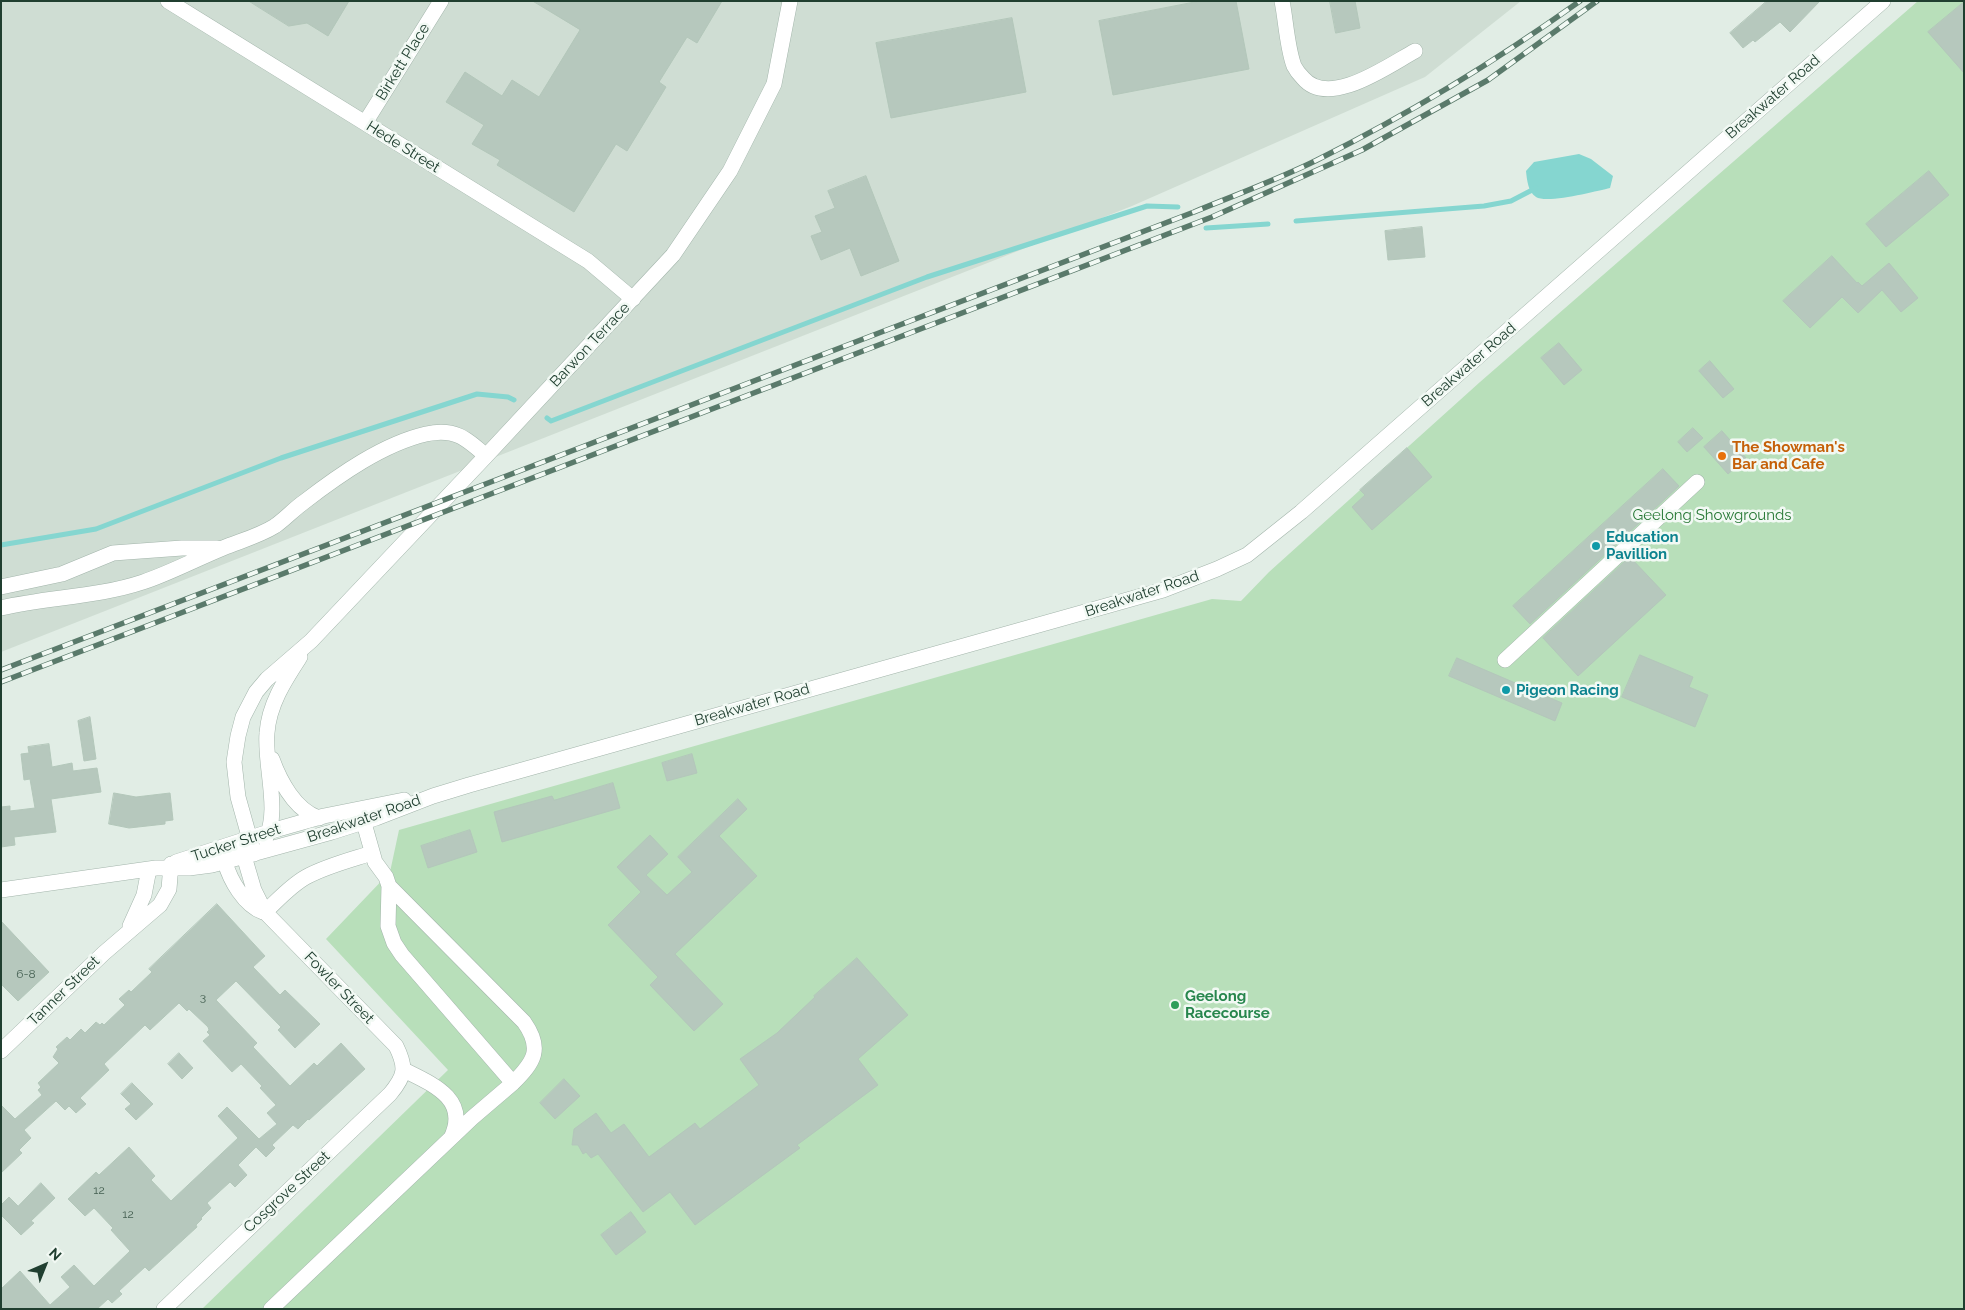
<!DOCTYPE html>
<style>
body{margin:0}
#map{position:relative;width:1965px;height:1310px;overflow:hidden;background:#e1ede5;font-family:Raleway,sans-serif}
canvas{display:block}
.frame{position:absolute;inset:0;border:2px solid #203f30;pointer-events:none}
.north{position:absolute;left:20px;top:1240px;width:50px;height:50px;-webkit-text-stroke:4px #f2f9f4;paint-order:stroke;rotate:44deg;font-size:14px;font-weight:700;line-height:20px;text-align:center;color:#203f30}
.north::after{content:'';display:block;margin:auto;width:18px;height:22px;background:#203f30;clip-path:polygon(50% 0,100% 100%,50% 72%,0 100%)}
</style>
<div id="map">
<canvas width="1965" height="1310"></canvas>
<div class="frame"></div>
<div class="north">N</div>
</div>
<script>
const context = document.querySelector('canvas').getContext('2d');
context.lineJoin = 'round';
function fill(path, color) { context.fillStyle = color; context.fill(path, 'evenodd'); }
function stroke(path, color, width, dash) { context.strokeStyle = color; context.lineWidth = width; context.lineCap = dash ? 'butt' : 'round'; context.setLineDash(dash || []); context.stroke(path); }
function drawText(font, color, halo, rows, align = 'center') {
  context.font = font + ' Raleway,sans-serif'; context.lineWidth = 5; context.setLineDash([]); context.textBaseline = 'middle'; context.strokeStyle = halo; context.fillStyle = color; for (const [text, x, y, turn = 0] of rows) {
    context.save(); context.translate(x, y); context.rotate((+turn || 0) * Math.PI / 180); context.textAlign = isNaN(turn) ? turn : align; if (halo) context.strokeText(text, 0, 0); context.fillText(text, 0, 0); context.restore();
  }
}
fill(new Path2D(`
 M 1,1 L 1521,1 L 1425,77 L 1132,206 L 1,652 Z`), '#cfddd3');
fill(new Path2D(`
 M 1918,1 L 1964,1 L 1964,1309 L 202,1309 L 448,1070 L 326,939 L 390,872 L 399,830 L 1212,599 L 1241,601 L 1269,572 L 1480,382 Z`), '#b8dfba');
fill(new Path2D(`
 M 1579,154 L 1591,159 L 1613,176 L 1610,188 C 1597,191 1547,204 1536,197 C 1528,192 1527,180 1526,171 L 1534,162 Z`), '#85d6d0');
stroke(new Path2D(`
 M 1296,221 L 1484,206 L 1511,201 L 1536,188
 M 1206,228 L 1268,224
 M 547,418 L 551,421 L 927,277 L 1147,206 L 1178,207
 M 1,545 L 96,529 L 281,458 L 477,394 L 508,397 L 514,400`), '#85d6d0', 5);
const building = new Path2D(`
 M 249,1 L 349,1 L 328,36 L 307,23 L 289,26 Z
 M 533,1 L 722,1 L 697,43 L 687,37 L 659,82 L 666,87 L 627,151 L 616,144 L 574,212 L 497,165 L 500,160 L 472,144 L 484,125 L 446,102 L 465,72 L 502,96 L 512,80 L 539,97 L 580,30 Z
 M 1200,1 L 1236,1 L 1249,69 L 1113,95 L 1099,21 Z
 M 1330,1 L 1355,1 L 1360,28 L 1336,33 Z
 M 1767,1 L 1820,1 L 1790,32 L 1780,22 L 1755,42 L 1753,40 L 1743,48 L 1730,33 Z
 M 1964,2 L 1964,73 L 1928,32 Z
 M 1012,18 L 1026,92 L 891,118 L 876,43 Z
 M 1929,171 L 1949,195 L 1886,247 L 1866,224 Z
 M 866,176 L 899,261 L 861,276 L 850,248 L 821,260 L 811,236 L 822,232 L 815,216 L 835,208 L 828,191 Z
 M 1422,227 L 1425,257 L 1388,260 L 1385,231 Z
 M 1832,256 L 1857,283 L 1858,282 L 1862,286 L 1889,263 L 1918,298 L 1901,312 L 1882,290 L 1858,313 L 1842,297 L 1810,328 L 1783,301 Z
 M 1559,343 L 1582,370 L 1564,385 L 1541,358 Z
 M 1710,361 L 1734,389 L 1723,398 L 1699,371 Z
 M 1693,428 L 1703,438 L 1687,452 L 1678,442 Z
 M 1722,431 L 1746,458 L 1728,474 L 1704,447 Z
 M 1407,448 L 1432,477 L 1372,530 L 1352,507 L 1365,495 L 1360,490 Z
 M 1663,469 L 1679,486 L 1530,624 L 1513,606 Z
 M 1630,557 L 1666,595 L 1578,676 L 1543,638 Z
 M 1640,655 L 1693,677 L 1689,687 L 1708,695 L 1695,727 L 1622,697 Z
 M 1457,658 L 1562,703 L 1555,721 L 1449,676 Z
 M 90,717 L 96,759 L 84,761 L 78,721 Z
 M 49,744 L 52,767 L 72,763 L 73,771 L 97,768 L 101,792 L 51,799 L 56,832 L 14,837 L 15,845 L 1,847 L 1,807 L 10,806 L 10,811 L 35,808 L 30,779 L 24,780 L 21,754 L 29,753 L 28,747 Z
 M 692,754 L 697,773 L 667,781 L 662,763 Z
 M 613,783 L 620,808 L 502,842 L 494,812 L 552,796 L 554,800 Z
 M 114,793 L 136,797 L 170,793 L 173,820 L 165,821 L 165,824 L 129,828 L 109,824 Z
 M 738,799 L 747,809 L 719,836 L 757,876 L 675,954 L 723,1004 L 694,1031 L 650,985 L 658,977 L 608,925 L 641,892 L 617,867 L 650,835 L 668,854 L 646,875 L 667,895 L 692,872 L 678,857 Z
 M 470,830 L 477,852 L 428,868 L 421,846 Z
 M 217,904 L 265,956 L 253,967 L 280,995 L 285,990 L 320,1024 L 295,1048 L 278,1030 L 281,1027 L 236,981 L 216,1000 L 257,1043 L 253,1047 L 290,1086 L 314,1063 L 317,1066 L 341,1043 L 365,1069 L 309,1120 L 308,1119 L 298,1129 L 293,1125 L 272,1145 L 275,1148 L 266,1157 L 256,1147 L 238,1165 L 247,1175 L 235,1187 L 230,1182 L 207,1203 L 211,1208 L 201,1218 L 202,1219 L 196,1225 L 197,1227 L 149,1271 L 145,1267 L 119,1291 L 122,1294 L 112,1303 L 108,1299 L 97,1309 L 1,1309 L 1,1289 L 20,1271 L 50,1305 L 70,1287 L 61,1277 L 74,1265 L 94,1286 L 130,1251 L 111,1230 L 113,1228 L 94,1208 L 85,1216 L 68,1199 L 96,1172 L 99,1175 L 129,1147 L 155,1176 L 151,1180 L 171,1201 L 238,1138 L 218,1116 L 227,1107 L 259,1139 L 277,1124 L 267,1113 L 276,1105 L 260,1088 L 262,1086 L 241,1064 L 232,1072 L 203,1041 L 210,1035 L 207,1032 L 209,1030 L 208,1027 L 189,1009 L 187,1011 L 179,1003 L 150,1030 L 145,1025 L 104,1064 L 109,1070 L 80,1098 L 86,1104 L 76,1113 L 69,1106 L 65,1110 L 56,1101 L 24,1130 L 31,1138 L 19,1150 L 22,1153 L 1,1173 L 1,1105 L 15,1119 L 42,1095 L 38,1090 L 41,1087 L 38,1083 L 59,1063 L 53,1057 L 58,1049 L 56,1047 L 67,1037 L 70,1040 L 81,1029 L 85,1033 L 96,1022 L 100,1025 L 102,1023 L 104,1025 L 125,1005 L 119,999 L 129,990 L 131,992 L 152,972 L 149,969 Z
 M 1,921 L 49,972 L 18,1001 L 1,984 Z
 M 857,958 L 908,1015 L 858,1059 L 878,1085 L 797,1145 L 800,1148 L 695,1225 L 670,1192 L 643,1212 L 598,1154 L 591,1158 L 586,1152 L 583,1154 L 578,1145 L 572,1145 L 574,1129 L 596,1113 L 611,1133 L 624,1124 L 649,1157 L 695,1123 L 700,1129 L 759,1085 L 740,1059 L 777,1033 L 815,997 L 814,996 Z
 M 179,1053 L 193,1068 L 182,1079 L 168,1064 Z
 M 564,1079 L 580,1096 L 555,1119 L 540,1103 Z
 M 132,1083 L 153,1104 L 136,1120 L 125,1109 L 131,1104 L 121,1094 Z
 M 41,1183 L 55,1198 L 31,1221 L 34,1223 L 21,1235 L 1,1215 L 1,1205 L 9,1197 L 18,1206 Z
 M 631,1212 L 646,1232 L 616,1255 L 601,1235 Z`);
fill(building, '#b6c8bd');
stroke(building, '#b3c7ba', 1);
const minor = new Path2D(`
 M 168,1 L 588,261 L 633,299
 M 1282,1 C 1286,21 1287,47 1294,66 C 1296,70 1300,75 1303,78 C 1329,109 1389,65 1415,51
 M 365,123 L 441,1
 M 1,587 L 62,574 L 113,553 L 182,548 L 217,548
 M 1,608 C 48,597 98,597 143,582 C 170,573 196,559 223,548 C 240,541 259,536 275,526 C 285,519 294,509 304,502 C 339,475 383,444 426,434 C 455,428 466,438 486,456
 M 1505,660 L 1697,482
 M 272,759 C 280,781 295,810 319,818
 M 265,839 C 281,814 264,764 267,733 C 269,704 285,680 300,657
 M 254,854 L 238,797 L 234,762 L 238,736 L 243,717 L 256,692 L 267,679 L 311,641 L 486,456 L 673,255 L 730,171 L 774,84 L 790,1
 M 176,862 L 278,829 L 324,816 L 404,800
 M 225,862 C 230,880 244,905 263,912
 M 389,886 L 524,1022 C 543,1049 534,1062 513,1083
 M 1,890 L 156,868 L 189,868 L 212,865 L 332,832 L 376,818 L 433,796 L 469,785 L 1163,590 L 1217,569 L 1247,555 L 1301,512 L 1883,1
 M 265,912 C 278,900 290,886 306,877 C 326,866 350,860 372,853
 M 130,926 L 144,895 L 149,869
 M 1,1051 L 104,953 L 160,905 L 169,889 L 171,864
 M 404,1070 C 432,1084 470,1099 451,1138
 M 164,1309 L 390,1094 C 405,1076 407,1068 396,1046 L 265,912 L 254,890 L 244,856 L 230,846 L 225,862
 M 271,1309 L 472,1118 L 513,1083 L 402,955 L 394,943 L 388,926 L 389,886 L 386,877 L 375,862 L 360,809`);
stroke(minor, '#a3b5ab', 16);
stroke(minor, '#fff', 15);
const rail = new Path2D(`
 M 1,670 L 1194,212 C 1235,195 1277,180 1317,160 C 1409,114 1496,61 1580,1
 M 1,682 L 1212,217 L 1362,150 L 1488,80 L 1597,1`);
stroke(rail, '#5a7a6b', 5.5);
stroke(rail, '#f2f9f4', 4, [11]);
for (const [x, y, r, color] of [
 [1722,456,5,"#e8710a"],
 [1596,546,5,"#0f9aa8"],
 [1506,690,5,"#0f9aa8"],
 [1175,1005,5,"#2e9e5b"]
]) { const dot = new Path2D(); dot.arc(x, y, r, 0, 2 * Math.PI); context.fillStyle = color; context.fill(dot); stroke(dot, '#f2f9f4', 2); }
drawText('12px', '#466153', null, [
 ["6-8",26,974],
 ["3",203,997],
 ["12",99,1190],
 ["12",128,1214]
]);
drawText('15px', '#203f30', '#f2f9f4', [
 ["Birkett Place",403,62,-58],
 ["Breakwater Road",1773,97,-41],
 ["Hede Street",403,147,32],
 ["Barwon Terrace",590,345,-47],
 ["Breakwater Road",1469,365,-41],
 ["Breakwater Road",1142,594,-18],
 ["Breakwater Road",752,705,-16],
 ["Breakwater Road",364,819,-19],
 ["Tucker Street",236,843,-18],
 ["Fowler Street",339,988,46],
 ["Tanner Street",64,991,-44],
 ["Cosgrove Street",287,1192,-43]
]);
drawText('bold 15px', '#c56008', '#f2f9f4', [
 ["The Showman's",1732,447],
 ["Bar and Cafe",1732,464]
], 'left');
drawText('15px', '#277835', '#f2f9f4', [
 ["Geelong Showgrounds",1712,515]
]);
drawText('bold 15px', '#0d838f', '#f2f9f4', [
 ["Education",1606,537],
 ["Pavillion",1606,554],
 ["Pigeon Racing",1516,690]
], 'left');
drawText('bold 15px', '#27864d', '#f2f9f4', [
 ["Geelong",1185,996],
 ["Racecourse",1185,1013]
], 'left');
</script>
